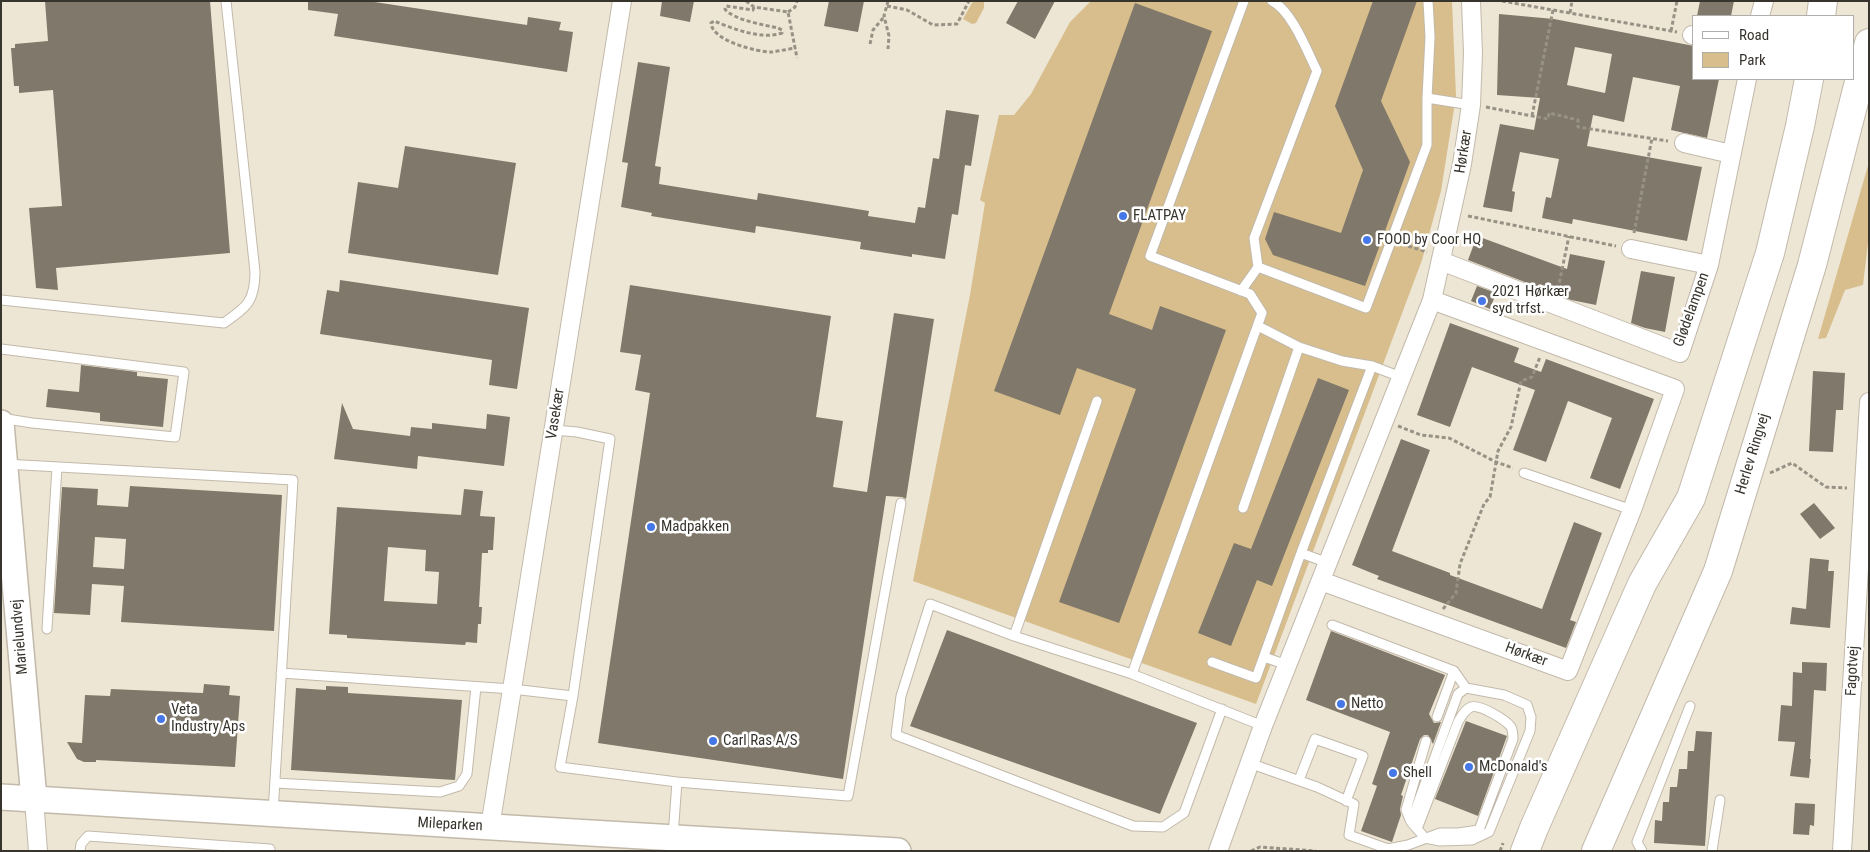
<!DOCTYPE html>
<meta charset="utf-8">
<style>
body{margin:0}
#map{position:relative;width:1870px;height:852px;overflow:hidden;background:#eee6d5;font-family:"Roboto Condensed",sans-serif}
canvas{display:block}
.frame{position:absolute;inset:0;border:2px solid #37342e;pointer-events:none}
.legend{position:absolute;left:1692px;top:15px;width:162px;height:65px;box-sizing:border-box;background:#fff;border:1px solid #afaeab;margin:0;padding:6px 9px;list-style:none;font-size:15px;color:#37342e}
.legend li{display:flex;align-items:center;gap:10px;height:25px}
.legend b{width:25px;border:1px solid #afaeab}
</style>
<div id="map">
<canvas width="1870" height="852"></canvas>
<div class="frame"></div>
<ul class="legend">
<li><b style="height:6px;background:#fff"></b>Road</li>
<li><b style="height:14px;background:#d7be8c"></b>Park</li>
</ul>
</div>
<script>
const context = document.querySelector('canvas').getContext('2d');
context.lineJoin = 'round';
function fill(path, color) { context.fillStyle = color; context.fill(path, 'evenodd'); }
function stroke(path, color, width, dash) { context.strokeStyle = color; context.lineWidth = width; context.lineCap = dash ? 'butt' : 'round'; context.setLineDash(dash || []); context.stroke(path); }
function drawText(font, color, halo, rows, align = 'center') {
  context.font = font + ' "Roboto Condensed",sans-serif'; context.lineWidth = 5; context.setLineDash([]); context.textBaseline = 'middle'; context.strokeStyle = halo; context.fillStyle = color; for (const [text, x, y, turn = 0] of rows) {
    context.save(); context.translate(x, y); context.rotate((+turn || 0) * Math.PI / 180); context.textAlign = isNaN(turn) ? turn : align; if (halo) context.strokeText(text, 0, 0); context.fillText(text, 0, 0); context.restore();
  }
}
fill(new Path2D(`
 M 973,1 L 984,1 L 984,8 L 976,23 L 972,24 L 963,19 Z
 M 1091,1 L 1452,1 L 1456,96 L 1441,191 L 1422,260 L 1256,704 L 913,581 L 970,295 L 985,203 L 980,200 L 999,115 L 1014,115 L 1031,94 L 1070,22 Z
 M 1869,162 L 1869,234 L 1863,285 L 1845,290 L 1826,338 L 1818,339 Z`), '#d7be8c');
fill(new Path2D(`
 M 45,1 L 210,1 L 230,253 L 56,268 L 58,290 L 36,288 L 29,208 L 62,206 L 53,90 L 19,93 L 19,86 L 14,86 L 11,48 L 15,48 L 15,44 L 48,41 Z
 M 308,1 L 368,1 L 527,25 L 528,17 L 561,22 L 559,30 L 573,32 L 567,72 L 334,36 L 338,14 L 308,10 Z
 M 662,1 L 694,1 L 690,22 L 660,16 Z
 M 829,1 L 864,1 L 858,32 L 824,26 Z
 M 1018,1 L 1055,1 L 1035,39 L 1006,23 Z
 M 1373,1 L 1417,1 L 1381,101 L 1410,162 L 1365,286 L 1273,255 L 1265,239 L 1274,212 L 1341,233 L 1363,170 L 1335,106 Z
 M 1700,1 L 1734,1 L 1731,16 L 1697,16 Z
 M 1135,3 L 1212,31 L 1109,314 L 1152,330 L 1160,306 L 1226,330 L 1119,623 L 1059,602 L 1136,389 L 1077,368 L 1060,415 L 994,391 Z
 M 1499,14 L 1554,19 L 1694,46 L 1694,79 L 1719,79 L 1707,138 L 1671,130 L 1680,86 L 1633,77 L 1624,122 L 1593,115 L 1587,146 L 1702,167 L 1687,241 L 1573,219 L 1572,224 L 1542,218 L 1546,197 L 1551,198 L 1559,159 L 1520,152 L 1512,191 L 1515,192 L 1512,212 L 1483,207 L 1500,124 L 1534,130 L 1540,98 L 1497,95 ZM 1575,47 L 1612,54 L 1605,93 L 1567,85 Z
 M 638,62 L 670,67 L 655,166 L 661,167 L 659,184 L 757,200 L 758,193 L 869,211 L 868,216 L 915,223 L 918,207 L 925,208 L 933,158 L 939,159 L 946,110 L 979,115 L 971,166 L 965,165 L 958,215 L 952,214 L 945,259 L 912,254 L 912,257 L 860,249 L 861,242 L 756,226 L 755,233 L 651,216 L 652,213 L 621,207 L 628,163 L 622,162 Z
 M 405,146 L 516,163 L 498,275 L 348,253 L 358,182 L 398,188 Z
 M 1477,236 L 1567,269 L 1570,254 L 1605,261 L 1596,305 L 1571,300 L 1468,260 Z
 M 1641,271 L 1675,277 L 1665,332 L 1645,328 L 1631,323 Z
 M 340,280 L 529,308 L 517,389 L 489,385 L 492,360 L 320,334 L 327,290 L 339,292 Z
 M 630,285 L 831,316 L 816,417 L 843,421 L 833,487 L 867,492 L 894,313 L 934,319 L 906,499 L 902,497 L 886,496 L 843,779 L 598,743 L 650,393 L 635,390 L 641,355 L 620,352 Z
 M 1477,286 L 1496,293 L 1490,309 L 1471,301 Z
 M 1450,323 L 1519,348 L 1514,362 L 1541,372 L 1546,359 L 1654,399 L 1620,489 L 1590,478 L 1612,418 L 1568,401 L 1546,462 L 1513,450 L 1535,390 L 1472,367 L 1450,427 L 1417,415 Z
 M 81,365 L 137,372 L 137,376 L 168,379 L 163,427 L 100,421 L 100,413 L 46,407 L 48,389 L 79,392 Z
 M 1813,371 L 1845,373 L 1843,410 L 1836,410 L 1833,452 L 1809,451 Z
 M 1318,378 L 1349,390 L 1272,586 L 1257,580 L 1231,646 L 1198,633 L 1234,543 L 1251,549 Z
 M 342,403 L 353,429 L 410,436 L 411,427 L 432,429 L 432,423 L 486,429 L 487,414 L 510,417 L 504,466 L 418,456 L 417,469 L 334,459 Z
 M 1401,439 L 1430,450 L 1392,551 L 1450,573 L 1450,575 L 1542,609 L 1574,522 L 1602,533 L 1570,620 L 1576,622 L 1566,648 L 1377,579 L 1379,576 L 1352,565 Z
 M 130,486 L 282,495 L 274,631 L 121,622 L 124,586 L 92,584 L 90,615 L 54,613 L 62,487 L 98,489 L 97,505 L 128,507 ZM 95,537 L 126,539 L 124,569 L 93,567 Z
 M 464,489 L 483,491 L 480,516 L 495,517 L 493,550 L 488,550 L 488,553 L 482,553 L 479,607 L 482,607 L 481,624 L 478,624 L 477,643 L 466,642 L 465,645 L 347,638 L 347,635 L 329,634 L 337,507 L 461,515 ZM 388,547 L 426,550 L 425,571 L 439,572 L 437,604 L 384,601 Z
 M 1814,503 L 1835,528 L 1820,539 L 1800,514 Z
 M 1810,558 L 1829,560 L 1828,571 L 1834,571 L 1830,628 L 1790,624 L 1792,607 L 1806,609 Z
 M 947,630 L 1197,723 L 1160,814 L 910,726 Z
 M 1331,631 L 1445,675 L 1429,714 L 1434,723 L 1441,722 L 1433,744 L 1428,735 L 1424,735 L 1420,739 L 1401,795 L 1403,796 L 1400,809 L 1401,815 L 1392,842 L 1361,831 L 1377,786 L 1372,784 L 1390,732 L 1306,700 Z
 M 1802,662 L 1827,663 L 1826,691 L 1814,690 L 1810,759 L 1811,759 L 1809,778 L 1790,776 L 1795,742 L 1778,741 L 1781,705 L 1792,706 L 1793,672 L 1802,673 Z
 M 204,684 L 230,686 L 229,695 L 240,696 L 235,767 L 96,760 L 96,762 L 84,762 L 77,759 L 67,742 L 82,743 L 85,695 L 110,696 L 111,689 L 203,693 Z
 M 326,686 L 348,687 L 348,693 L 462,700 L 455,780 L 291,770 L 296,688 L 326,690 Z
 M 1466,721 L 1507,736 L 1478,816 L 1435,799 Z
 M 1696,731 L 1712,732 L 1705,846 L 1654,843 L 1655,820 L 1662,821 L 1663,802 L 1669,802 L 1670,787 L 1677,787 L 1679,769 L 1687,769 L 1688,751 L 1694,751 Z
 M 1795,803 L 1815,804 L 1814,826 L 1810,825 L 1809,835 L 1793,834 Z`), '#80786a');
const lane = new Path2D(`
 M 1272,1 C 1292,11 1307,51 1317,71 L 1254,238 L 1258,267 L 1366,308 L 1427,145 L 1427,98 L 1430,37 L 1428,1
 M 1427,98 L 1471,105
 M 1241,291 L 1258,267
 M 1,300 L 224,323 C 247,307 255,301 255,272 L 226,1
 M 1258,326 L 1299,347 L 1342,361 L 1372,366 L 1401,377
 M 1,349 L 184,372 L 175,437 L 32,423 L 1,418
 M 554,430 L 577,432 L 610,439 L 573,696 L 560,767 L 677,782 L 848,796 L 901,503
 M 5,464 L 293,480 L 273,813
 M 1524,473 L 1632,510
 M 1243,508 L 1299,347
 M 1301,553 L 1328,563
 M 1332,625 L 1454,671 L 1466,688
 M 47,629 L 57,467
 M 1014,636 L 1097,401
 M 1264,657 L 1287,665
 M 1212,662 L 1256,678 L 1301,553 L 1372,366
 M 281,673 L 512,689 L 573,696
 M 1132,674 L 1262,313 L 1250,294 L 1150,256 L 1244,1
 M 1466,688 L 1504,695 L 1527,705 L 1531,717 L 1530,731 L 1489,832 L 1472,840 L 1440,841 L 1425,838 L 1411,822 L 1458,694 Z
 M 1222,709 L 1184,813 L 1163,827 L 1133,826 L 896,735 L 901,696 L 930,604 L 1014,636 L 1132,674 L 1263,726
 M 1437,717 L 1454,671
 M 1249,763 L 1317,787 L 1354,804 L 1349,835 L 1388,849 L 1408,845 L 1440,833 L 1458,833 L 1479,830 L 1513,739 C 1513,735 1513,731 1511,727 C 1506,720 1480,704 1471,707 C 1464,710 1461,717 1458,722 L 1417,829
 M 1299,780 L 1315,739 L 1363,756 L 1346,801
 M 275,783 L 440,792 L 459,786 L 467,774 L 476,687
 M 1411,822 L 1406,810 L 1426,741
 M 673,836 L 677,782
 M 80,851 L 81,844 L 88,836 L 270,849
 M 1642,851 L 1637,842 L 1690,706
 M 1712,851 L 1720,800`);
const street = new Path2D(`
 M 1760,16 L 1764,1
 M 1692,35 L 1694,35
 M 1684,143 L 1731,154
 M 1631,249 L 1709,265
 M 1441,261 L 1680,353 L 1709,265 L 1747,79
 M 1321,581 L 1568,671 L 1632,510 L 1675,389 L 1432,300
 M 34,799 L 38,851
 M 490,827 L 622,1
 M 1218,851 L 1263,726 L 1432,300 L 1462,164 L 1471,105 L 1473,53 L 1471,1
 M 1842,851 L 1869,402`);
const secondary = new Path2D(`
 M 1,423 L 34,799
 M 1,797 C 300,817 599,833 898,851`);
const primary = new Path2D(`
 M 1821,16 L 1823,1
 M 1525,851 L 1534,828 L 1642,584 L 1691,498 L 1770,253 L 1800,126 L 1809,79
 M 1596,851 L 1718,571 L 1812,265 L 1869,43`);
stroke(lane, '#c2b9aa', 11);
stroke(street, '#c2b9aa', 20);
stroke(secondary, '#c2b9aa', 28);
stroke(primary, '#c2b9aa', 30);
stroke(new Path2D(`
 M 746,1 L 754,7 L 788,12 L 797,58
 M 888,1 L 884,16 L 889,36 L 888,49
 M 1502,1 L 1677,32
 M 887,6 L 907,10 L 933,25 L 957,24 L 969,1
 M 754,7 L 753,10 L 726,6 L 725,9 C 733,20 765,25 778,28 L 782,30 L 782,33 C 761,40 734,29 714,21 L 711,23 C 712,41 757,52 772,52 C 780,51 788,49 796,48
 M 788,12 L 795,7 L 797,1
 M 1570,13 L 1572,1
 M 1671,31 L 1677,1
 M 870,44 L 873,30 L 884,17
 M 1486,107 L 1548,119 L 1549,113 L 1578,120 L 1578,127 L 1668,141
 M 1532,116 L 1553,10
 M 1468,216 L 1616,246
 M 1634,233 L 1652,138
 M 1402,244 L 1427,252
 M 1558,289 L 1569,236
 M 1398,426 L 1421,435 L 1449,438 L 1496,462 L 1513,468
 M 1770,473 L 1792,463 L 1826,487 L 1847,488
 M 1443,609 L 1456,593 L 1460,564 L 1484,504 L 1490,497 L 1498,451 L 1511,427 L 1521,381 L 1532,377 L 1540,357
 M 1251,851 L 1260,847 L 1316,851
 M 1500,851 L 1503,843`), '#989286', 3, [4, 2.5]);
stroke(lane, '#fff', 9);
stroke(street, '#fff', 18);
stroke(secondary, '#fff', 25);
stroke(primary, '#fff', 28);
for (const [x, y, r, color] of [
 [1123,216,5,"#4577e9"],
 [1367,240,5,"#4577e9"],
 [1482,301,5,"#4577e9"],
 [651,527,5,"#4577e9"],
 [1341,704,5,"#4577e9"],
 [161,719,5,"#4577e9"],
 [713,741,5,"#4577e9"],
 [1469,767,5,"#4577e9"],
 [1393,773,5,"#4577e9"]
]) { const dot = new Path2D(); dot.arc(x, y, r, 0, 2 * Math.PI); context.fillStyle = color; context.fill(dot); stroke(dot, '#fff', 2); }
drawText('15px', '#37342e', '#fff', [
 ["Hørkær",1464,152,-81],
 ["Glødelampen",1692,310,-70],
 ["Vasekær",556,414,-81],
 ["Herlev Ringvej",1753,454,-73],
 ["Marielundvej",20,637,-95],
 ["Hørkær",1526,655,20],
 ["Fagotvej",1853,671,-87],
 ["Mileparken",450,825,3]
]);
drawText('15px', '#37342e', '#fff', [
 ["FLATPAY",1133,216],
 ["FOOD by Coor HQ",1377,240],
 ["2021 Hørkær",1492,292],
 ["syd trfst.",1492,309],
 ["Madpakken",661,527],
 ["Netto",1351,704],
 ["Veta",171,710],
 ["Industry Aps",171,727],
 ["Carl Ras A/S",723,741],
 ["McDonald's",1479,767],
 ["Shell",1403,773]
], 'left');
</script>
